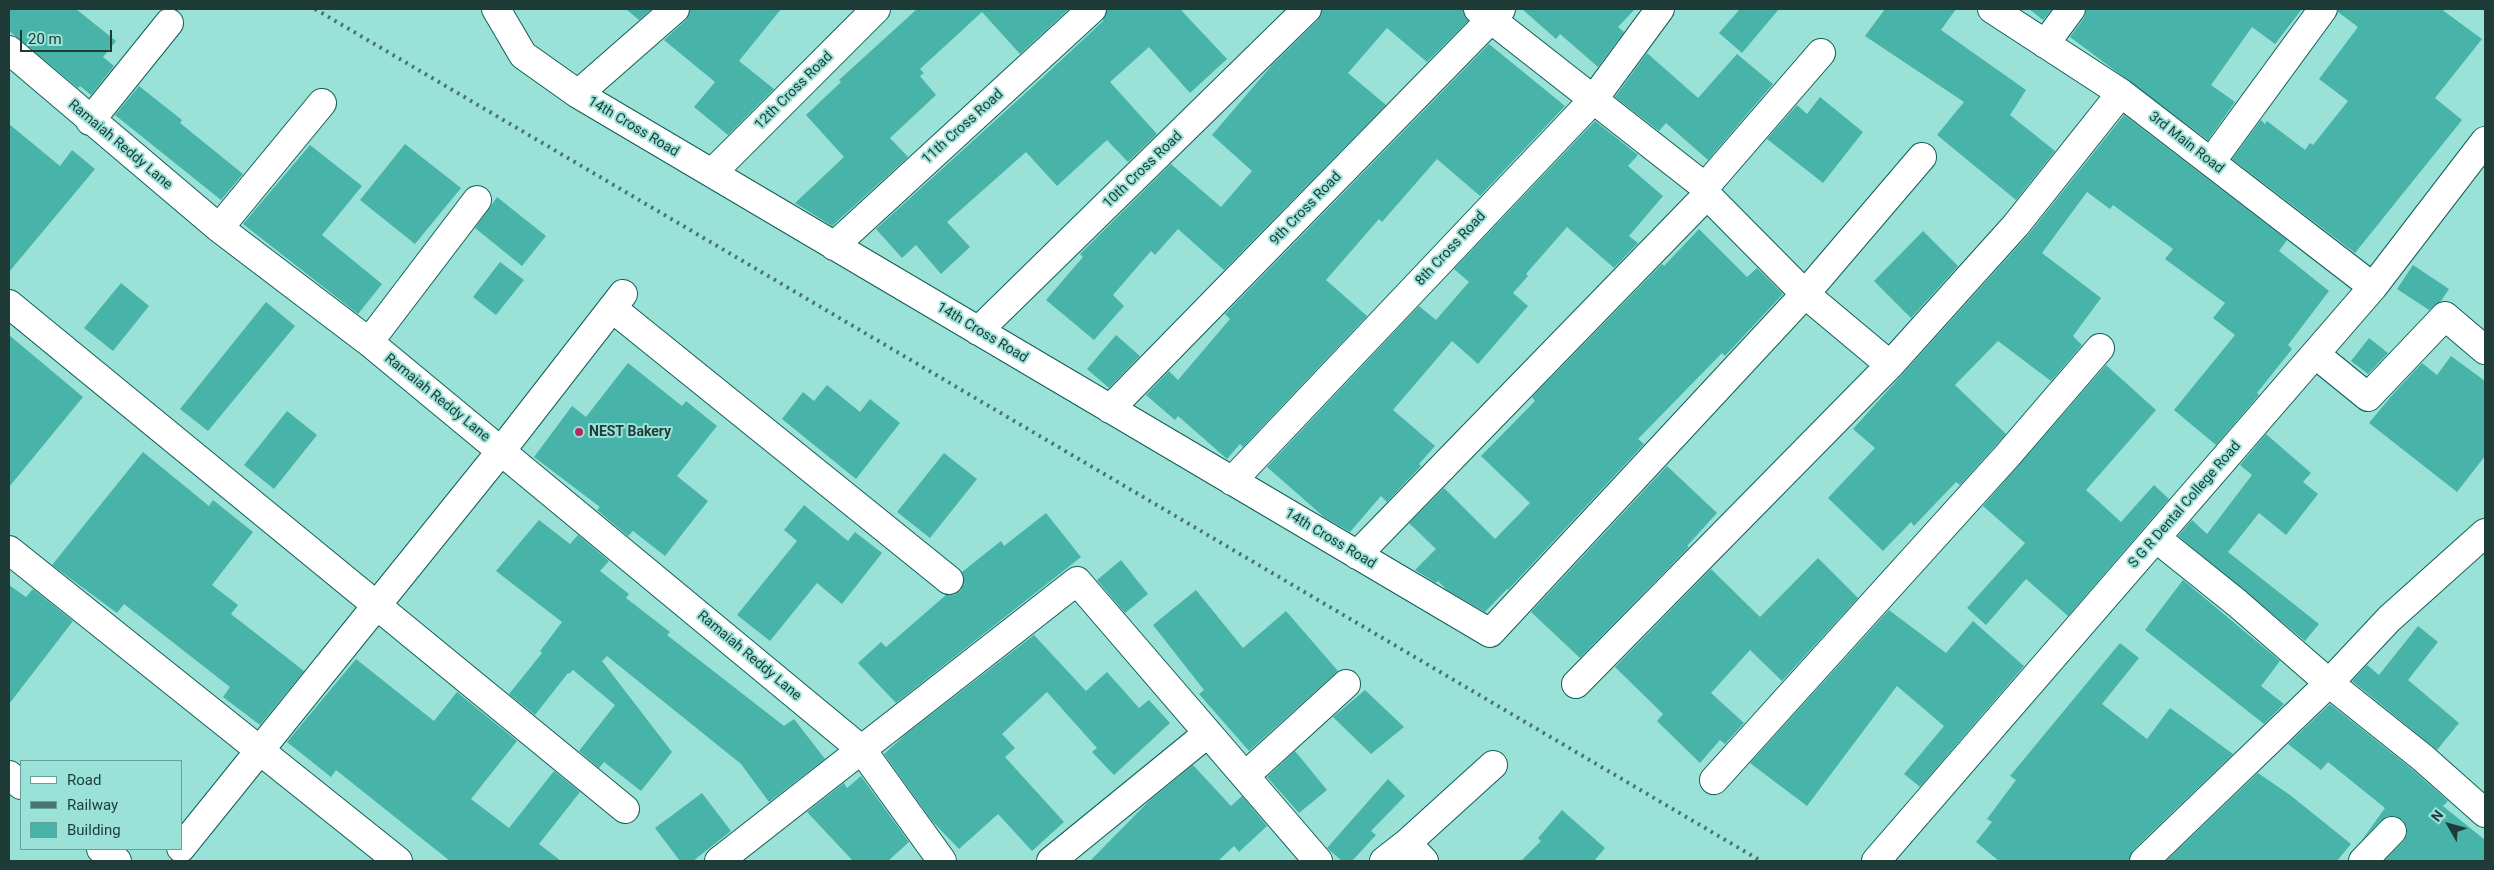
<!DOCTYPE html>
<style>
body{margin:0}
#map{position:relative;width:2494px;height:870px;overflow:hidden;background:#9ae1d7;font-family:Roboto,sans-serif}
canvas{display:block}
.frame{position:absolute;inset:0;border:10px solid #1e3b38;pointer-events:none}
.legend{position:absolute;left:20px;top:760px;width:162px;height:90px;box-sizing:border-box;background:#9ae1d7;border:1px solid #689f97;margin:0;padding:6px 9px;list-style:none;font-size:15px;color:#1e3b38}
.legend li{display:flex;align-items:center;gap:10px;height:25px}
.legend b{width:25px;border:1px solid #689f97}
.north{position:absolute;left:2424px;top:800px;width:50px;height:50px;-webkit-text-stroke:4px #9ae1d7;paint-order:stroke;rotate:308deg;font-size:14px;font-weight:700;line-height:20px;text-align:center;color:#1e3b38}
.north::after{content:'';display:block;margin:auto;width:18px;height:22px;background:#1e3b38;clip-path:polygon(50% 0,100% 100%,50% 72%,0 100%)}
.scale{position:absolute;left:20px;top:30px;width:92px;height:22px;box-sizing:border-box;border:2px solid #1e3b38;border-top:0;padding-left:6px;font-size:15px;line-height:18px;white-space:nowrap;color:#1e3b38;-webkit-text-stroke:4px #9ae1d7;paint-order:stroke}
</style>
<div id="map">
<canvas width="2494" height="870"></canvas>
<div class="frame"></div>
<ul class="legend">
<li><b style="height:6px;background:#fff"></b>Road</li>
<li><b style="height:6px;background:#49756f"></b>Railway</li>
<li><b style="height:14px;background:#48b4a9"></b>Building</li>
</ul>
<div class="north">N</div>
<div class="scale">20 m</div>
</div>
<script>
const context = document.querySelector('canvas').getContext('2d');
context.lineJoin = 'round';
function fill(path, color) { context.fillStyle = color; context.fill(path, 'evenodd'); }
function stroke(path, color, width, dash) { context.strokeStyle = color; context.lineWidth = width; context.lineCap = dash ? 'butt' : 'round'; context.setLineDash(dash || []); context.stroke(path); }
function drawText(font, color, halo, rows, align = 'center') {
  context.font = font + ' Roboto,sans-serif'; context.lineWidth = 4; context.setLineDash([]); context.textBaseline = 'middle'; context.strokeStyle = halo; context.fillStyle = color; for (const [text, x, y, turn = 0] of rows) {
    context.save(); context.translate(x, y); context.rotate((+turn || 0) * Math.PI / 180); context.textAlign = isNaN(turn) ? turn : align; if (halo) context.strokeText(text, 0, 0); context.fillText(text, 0, 0); context.restore();
  }
}
fill(new Path2D(`
 M 9,9 L 76,9 L 116,41 L 103,57 L 114,66 L 91,95 L 80,86 L 78,88 L 9,31 Z
 M 626,9 L 652,9 L 639,20 Z
 M 690,9 L 781,9 L 739,61 L 774,89 L 728,135 L 694,107 L 715,82 L 664,40 L 686,20 Z
 M 917,9 L 1069,9 L 1020,54 L 982,12 L 920,69 L 924,73 L 920,76 L 936,95 L 890,138 L 908,157 L 832,226 L 795,203 L 844,157 L 806,115 L 841,82 L 839,80 Z
 M 1107,9 L 1180,9 L 1227,59 L 1190,93 L 1149,47 L 1110,82 L 1157,134 L 1128,162 L 1107,140 L 1057,186 L 1026,152 L 947,222 L 970,247 L 941,274 L 916,245 L 902,258 L 876,229 L 1042,78 L 1103,21 Z
 M 1322,9 L 1463,9 L 1468,21 L 1427,62 L 1387,28 L 1348,73 L 1386,105 L 1224,270 L 1178,229 L 1155,255 L 1151,251 L 1113,295 L 1124,306 L 1094,340 L 1046,300 L 1083,257 L 1080,254 L 1171,164 L 1221,207 L 1252,171 L 1212,135 L 1272,65 L 1318,20 Z
 M 1522,9 L 1635,9 L 1618,27 L 1624,32 L 1598,67 L 1560,34 L 1556,39 Z
 M 1740,9 L 1779,9 L 1742,53 L 1719,33 Z
 M 1885,9 L 1956,9 L 1941,30 L 2026,90 L 2010,115 L 2055,151 L 2016,200 L 1937,135 L 1964,102 L 1865,36 Z
 M 2029,9 L 2052,9 L 2043,20 Z
 M 2086,9 L 2302,9 L 2275,44 L 2252,27 L 2211,85 L 2235,102 L 2208,140 L 2070,37 L 2084,18 Z
 M 2338,9 L 2441,9 L 2482,39 L 2435,98 L 2462,120 L 2355,253 L 2232,159 L 2261,120 L 2265,124 L 2267,121 L 2305,150 L 2310,143 L 2313,145 L 2348,101 L 2319,79 L 2358,27 L 2338,12 Z
 M 1489,44 L 1565,106 L 1480,196 L 1437,159 L 1382,222 L 1379,219 L 1326,280 L 1367,316 L 1243,447 L 1240,444 L 1227,459 L 1178,416 L 1175,420 L 1146,395 L 1169,371 L 1178,380 L 1230,319 L 1225,314 Z
 M 1647,53 L 1698,98 L 1737,54 L 1773,84 L 1708,160 L 1666,123 L 1659,131 L 1615,97 Z
 M 139,86 L 182,120 L 180,123 L 243,174 L 221,200 L 115,115 Z
 M 1820,97 L 1863,132 L 1823,183 L 1767,139 L 1797,105 L 1807,114 Z
 M 2124,115 L 2287,240 L 2279,251 L 2329,291 L 2288,345 L 2292,349 L 2257,393 L 2259,395 L 2216,445 L 2174,410 L 2235,335 L 2213,318 L 2225,303 L 2165,259 L 2173,249 L 2113,205 L 2110,209 L 2087,192 L 2042,253 L 2101,298 L 2073,336 L 2082,345 L 2051,381 L 1998,341 L 1955,385 L 2006,434 L 1960,485 L 1956,482 L 1914,526 L 1911,522 L 1883,551 L 1828,498 L 1875,448 L 1853,429 L 2028,235 Z
 M 1595,121 L 1638,155 L 1628,166 L 1663,196 L 1629,236 L 1638,243 L 1614,268 L 1567,227 L 1526,274 L 1528,276 L 1513,293 L 1528,306 L 1478,364 L 1452,341 L 1393,410 L 1435,446 L 1419,464 L 1421,466 L 1387,502 L 1381,496 L 1350,532 L 1324,517 L 1267,467 L 1419,306 L 1436,320 L 1469,282 L 1454,269 Z
 M 9,124 L 60,166 L 72,150 L 95,169 L 9,272 Z
 M 405,144 L 461,188 L 415,244 L 360,200 Z
 M 310,145 L 362,186 L 322,235 L 382,284 L 358,314 L 243,224 Z
 M 497,197 L 546,236 L 522,266 L 475,228 Z
 M 1699,229 L 1747,277 L 1757,268 L 1783,294 L 1725,356 L 1722,353 L 1638,439 L 1644,444 L 1508,590 L 1507,589 L 1485,612 L 1447,590 L 1438,581 L 1436,583 L 1415,570 L 1436,549 L 1409,523 L 1444,488 L 1495,539 L 1530,503 L 1481,456 L 1535,401 L 1532,397 L 1662,264 L 1664,266 Z
 M 1923,231 L 1958,266 L 1911,318 L 1874,281 Z
 M 500,262 L 524,280 L 496,315 L 473,297 Z
 M 2413,265 L 2449,289 L 2441,301 L 2429,310 L 2397,289 Z
 M 121,283 L 149,306 L 113,351 L 84,328 Z
 M 266,302 L 295,326 L 208,431 L 180,409 Z
 M 9,335 L 83,397 L 9,487 Z
 M 1116,335 L 1140,356 L 1109,388 L 1087,369 Z
 M 2369,338 L 2388,353 L 2368,374 L 2351,361 Z
 M 2451,356 L 2485,381 L 2485,456 L 2457,492 L 2369,423 L 2393,394 L 2422,363 L 2437,375 Z
 M 628,363 L 682,406 L 686,401 L 717,426 L 677,476 L 708,501 L 665,556 L 633,531 L 628,536 L 597,510 L 600,507 L 534,457 L 572,406 L 586,417 Z
 M 2106,365 L 2156,410 L 2086,490 L 2121,522 L 2154,485 L 2169,499 L 2068,616 L 2026,579 L 1986,625 L 1967,608 L 2025,543 L 1983,506 Z
 M 827,385 L 860,412 L 870,399 L 900,423 L 856,479 L 782,419 L 803,392 L 814,401 Z
 M 287,411 L 317,435 L 274,489 L 244,465 Z
 M 2266,434 L 2311,473 L 2303,482 L 2318,494 L 2286,535 L 2259,513 L 2228,552 L 2319,624 L 2305,641 L 2178,536 L 2192,520 L 2207,534 L 2252,475 L 2240,465 Z
 M 143,452 L 209,506 L 213,500 L 253,532 L 212,585 L 238,605 L 231,614 L 304,671 L 260,725 L 223,697 L 230,687 L 124,604 L 117,613 L 52,565 Z
 M 944,453 L 977,479 L 930,538 L 897,512 Z
 M 1667,466 L 1717,513 L 1687,546 L 1689,547 L 1580,658 L 1531,612 Z
 M 804,505 L 848,541 L 855,532 L 882,553 L 842,604 L 817,583 L 770,641 L 737,615 L 797,541 L 784,530 Z
 M 1046,513 L 1081,557 L 896,703 L 858,663 L 881,642 L 886,647 L 946,595 L 954,595 L 961,590 L 964,582 L 962,572 L 1001,541 L 1004,546 Z
 M 539,520 L 570,544 L 578,535 L 609,561 L 600,571 L 629,594 L 626,598 L 670,632 L 667,635 L 784,726 L 794,719 L 825,759 L 769,802 L 741,764 L 607,656 L 602,661 L 672,752 L 641,791 L 604,762 L 599,768 L 579,751 L 615,705 L 573,670 L 569,674 L 568,673 L 535,715 L 509,694 L 542,653 L 540,651 L 562,622 L 496,571 Z
 M 1818,558 L 1858,598 L 1782,681 L 1750,650 L 1711,693 L 1744,723 L 1725,744 L 1720,740 L 1700,763 L 1657,721 L 1663,714 L 1615,667 L 1711,569 L 1760,617 Z
 M 1121,560 L 1148,594 L 1125,613 L 1097,580 Z
 M 2183,580 L 2280,661 L 2261,686 L 2284,704 L 2264,724 L 2145,630 Z
 M 9,585 L 26,597 L 33,589 L 73,621 L 9,704 Z
 M 1196,590 L 1243,648 L 1286,611 L 1338,671 L 1249,751 L 1199,694 L 1204,690 L 1153,625 Z
 M 1889,610 L 1946,653 L 1973,621 L 2024,666 L 1920,787 L 1904,774 L 1944,726 L 1897,686 L 1807,806 L 1750,763 Z
 M 2418,626 L 2438,642 L 2408,680 L 2459,723 L 2437,750 L 2352,681 L 2367,665 L 2379,675 Z
 M 1034,635 L 1086,691 L 1107,672 L 1139,708 L 1149,700 L 1170,723 L 1114,775 L 1092,752 L 1097,748 L 1047,692 L 1002,734 L 1015,748 L 1005,757 L 1064,822 L 1032,851 L 998,814 L 959,849 L 932,821 L 884,754 L 906,734 Z
 M 2120,643 L 2139,658 L 2102,704 L 2147,739 L 2170,708 L 2233,754 L 2133,850 L 2129,861 L 1999,861 L 1976,842 L 1992,822 L 1987,819 L 2016,780 L 2010,776 Z
 M 356,659 L 434,721 L 457,692 L 517,741 L 471,799 L 509,828 L 554,771 L 580,792 L 539,844 L 561,861 L 450,861 L 336,770 L 331,777 L 287,742 Z
 M 1365,690 L 1404,727 L 1371,754 L 1333,717 Z
 M 2330,704 L 2413,770 L 2448,801 L 2443,806 L 2485,840 L 2485,861 L 2384,861 L 2403,842 L 2407,834 L 2407,827 L 2403,820 L 2395,816 L 2388,816 L 2381,820 L 2362,840 L 2385,808 L 2328,762 L 2321,770 L 2288,744 Z
 M 1295,751 L 1327,790 L 1299,813 L 1267,777 Z
 M 1193,765 L 1231,806 L 1242,796 L 1267,826 L 1239,852 L 1234,846 L 1218,861 L 1090,861 L 1149,801 Z
 M 2258,773 L 2290,795 L 2351,844 L 2337,861 L 2166,861 Z
 M 861,776 L 909,842 L 888,861 L 853,861 L 807,812 L 844,783 L 847,788 Z
 M 1388,779 L 1405,796 L 1371,831 L 1376,835 L 1352,861 L 1342,861 L 1327,848 Z
 M 702,793 L 731,831 L 693,861 L 680,861 L 655,828 Z
 M 1562,810 L 1605,848 L 1594,861 L 1521,861 L 1541,841 L 1538,838 Z`), '#48b4a9');
const minor = new Path2D(`
 M 496,9 L 523,55 L 578,94 L 1490,633 L 1805,294 L 1922,157
 M 1478,9 L 1705,187 L 1707,195 L 1805,294 L 1890,365
 M 1992,9 L 2121,93 L 2373,287
 M 2045,44 L 2071,9
 M 9,50 L 219,228 L 369,342 L 862,750 L 942,861
 M 578,94 L 675,9
 M 90,121 L 169,23
 M 2211,162 L 2323,9
 M 712,173 L 876,9
 M 1705,187 L 1821,53
 M 219,228 L 322,103
 M 834,246 L 1092,9
 M 9,304 L 625,809
 M 612,308 L 949,580
 M 978,331 L 1307,9
 M 369,342 L 477,200
 M 2315,354 L 2368,397 L 2445,316 L 2485,350
 M 1110,409 L 1501,9
 M 1232,481 L 1593,100 L 1660,9
 M 2156,538 L 2237,603 L 2329,683 L 2423,758 L 2485,813
 M 9,550 L 398,861
 M 1357,555 L 1707,195
 M 1576,684 L 1890,365 L 2016,225 L 2121,93
 M 9,775 L 21,785
 M 1245,776 L 1346,684
 M 1714,780 L 2007,456 L 2100,348
 M 1407,843 L 1493,765
 M 181,848 L 501,451 L 623,294
 M 101,849 L 117,861
 M 719,861 L 1077,581 L 1318,861
 M 1051,861 L 1208,733
 M 1384,861 L 1407,843 L 1424,861
 M 1876,861 L 2373,287 L 2485,141
 M 2144,861 L 2329,683 L 2389,619 L 2485,533
 M 2363,861 L 2392,831`);
stroke(minor, '#105f58', 30);
stroke(minor, '#fff', 28);
stroke(new Path2D(`
 M 315,9 L 1761,861`), '#49756f', 4, [2.5, 5]);
for (const [x, y, r, color] of [
 [579,432,5,"#b8295b"]
]) { const dot = new Path2D(); dot.arc(x, y, r, 0, 2 * Math.PI); context.fillStyle = color; context.fill(dot); stroke(dot, '#9ae1d7', 2); }
drawText('14px', '#1e3b38', '#9ae1d7', [
 ["12th Cross Road",794,91,-45],
 ["14th Cross Road",633,127,31],
 ["11th Cross Road",963,127,-42],
 ["3rd Main Road",2186,143,38],
 ["Ramaiah Reddy Lane",120,145,40],
 ["10th Cross Road",1143,170,-44],
 ["9th Cross Road",1306,209,-46],
 ["8th Cross Road",1451,249,-47],
 ["14th Cross Road",982,333,31],
 ["Ramaiah Reddy Lane",437,398,39],
 ["S G R Dental College Road",2185,505,-49],
 ["14th Cross Road",1330,539,31],
 ["Ramaiah Reddy Lane",749,656,40]
]);
drawText('bold 14px', '#1e3b38', '#9ae1d7', [
 ["NEST Bakery",589,432]
], 'left');
</script>
